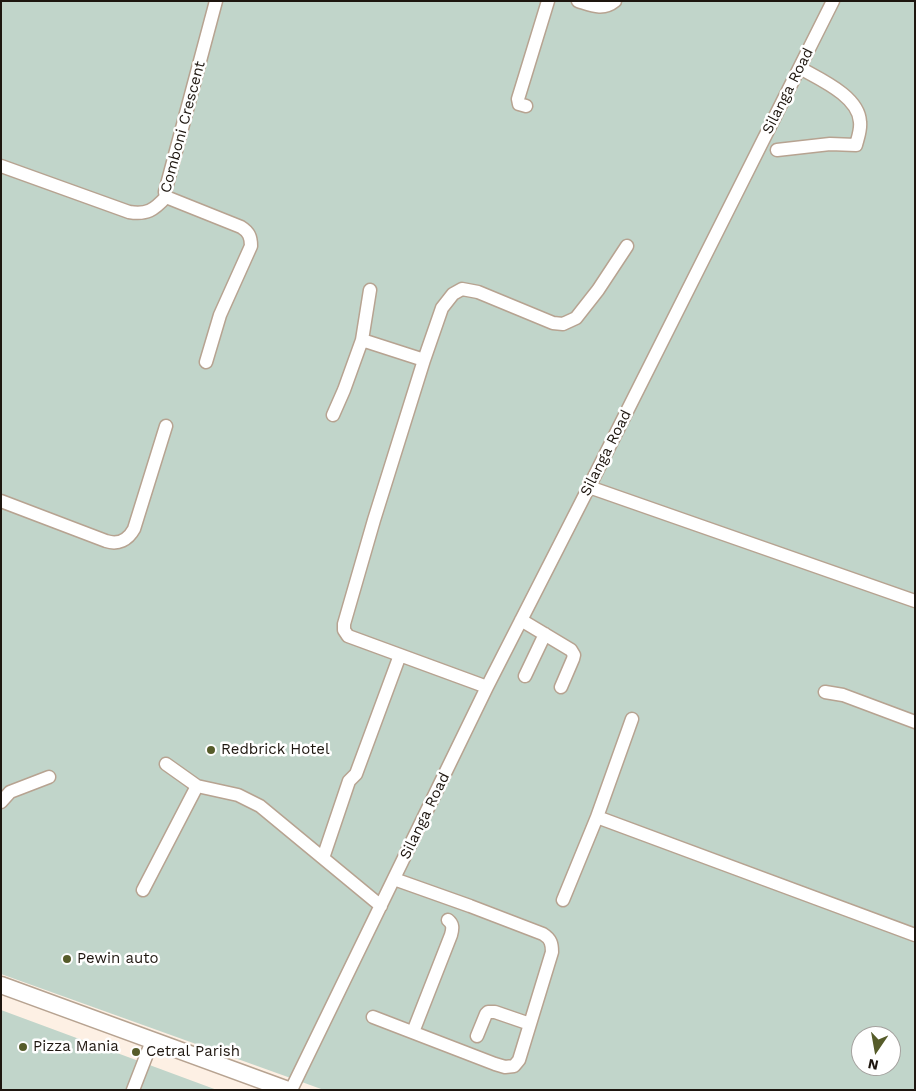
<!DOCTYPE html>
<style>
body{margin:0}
#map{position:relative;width:916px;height:1091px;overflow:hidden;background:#fdf0e4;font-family:"Work Sans",sans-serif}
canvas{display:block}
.frame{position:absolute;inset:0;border:2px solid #1e160f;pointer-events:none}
.north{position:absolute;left:851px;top:1026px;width:50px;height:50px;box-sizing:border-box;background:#fff;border:1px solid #a5a29f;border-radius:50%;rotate:192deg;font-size:14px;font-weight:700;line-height:20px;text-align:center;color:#1e160f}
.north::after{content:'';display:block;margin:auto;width:18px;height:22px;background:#565c2a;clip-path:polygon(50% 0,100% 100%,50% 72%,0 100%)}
</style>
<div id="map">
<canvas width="916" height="1091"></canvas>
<div class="frame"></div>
<div class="north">N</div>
</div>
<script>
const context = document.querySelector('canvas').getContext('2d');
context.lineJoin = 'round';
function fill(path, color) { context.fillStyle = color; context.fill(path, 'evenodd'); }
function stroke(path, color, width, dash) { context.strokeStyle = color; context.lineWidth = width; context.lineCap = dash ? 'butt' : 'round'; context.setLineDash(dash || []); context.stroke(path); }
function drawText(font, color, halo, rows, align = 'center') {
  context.font = font + ' "Work Sans",sans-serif'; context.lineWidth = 5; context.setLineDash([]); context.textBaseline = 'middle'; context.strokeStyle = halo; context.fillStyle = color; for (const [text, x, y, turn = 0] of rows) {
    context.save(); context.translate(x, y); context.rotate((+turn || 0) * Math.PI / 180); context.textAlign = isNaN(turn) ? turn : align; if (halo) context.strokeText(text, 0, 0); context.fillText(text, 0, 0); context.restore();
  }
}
fill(new Path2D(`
 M 2,1 L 915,1 L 915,1090 L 324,1090 L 1,974 ZM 861,1036 L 891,1036 L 891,1066 L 861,1066 Z
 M 1,1010 L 217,1090 L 1,1090 Z`), '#c1d5ca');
const minor = new Path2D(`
 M 578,1 C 591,5 603,11 615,1
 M 526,106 L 519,104 L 518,99 L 548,1
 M 777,150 L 830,144 L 856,145 C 858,137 861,130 860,122 C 859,96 819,79 800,68
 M 1,166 L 129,212 C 147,215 154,210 166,197 L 165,192 L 216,1
 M 166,197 L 241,227 C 249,232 251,237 251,246 L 220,315 L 206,362
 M 362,340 L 424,360
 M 333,415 L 344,390 L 362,340 L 370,290
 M 589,487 L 915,601
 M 1,501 L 106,541 C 118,545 128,540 134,529 L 166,426
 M 521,620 L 571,650 L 574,655 L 573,659 L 561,687
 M 525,676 L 545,634
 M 487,687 L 348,636 L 344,630 L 344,624 L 374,520 L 424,360 L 442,308 L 453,294 L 462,289 L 478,292 L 553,323 L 563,324 L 576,318 L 598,290 L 627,246
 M 825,692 L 843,695 L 915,722
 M 166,764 L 197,786 L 238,795 L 260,806 L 381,906
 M 1,802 L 10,792 L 49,777
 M 597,817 L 915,935
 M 323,858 L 349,781 L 356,774 L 400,655
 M 143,890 L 197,786
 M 563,900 L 597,817 L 632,719
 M 373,1017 L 495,1064 L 505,1067 L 514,1066 L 519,1060 L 552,952 C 552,944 551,939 543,934 L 470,906 L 394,879
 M 413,1032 L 451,935 C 453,928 453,924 448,920
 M 477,1036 L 486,1014 L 488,1012 L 495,1012 L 530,1024
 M 133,1090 L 152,1041
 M 291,1090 L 487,687 L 589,487 L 833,1`);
const secondary = new Path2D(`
 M 1,985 L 288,1090`);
stroke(minor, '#b7a391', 15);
stroke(secondary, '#b7a391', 19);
stroke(minor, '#fff', 12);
stroke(secondary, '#fff', 16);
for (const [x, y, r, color] of [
 [211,750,5,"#565c2a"],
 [67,959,5,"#565c2a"],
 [23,1047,5,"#565c2a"],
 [136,1052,5,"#565c2a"]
]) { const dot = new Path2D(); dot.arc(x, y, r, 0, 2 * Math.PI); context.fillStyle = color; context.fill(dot); stroke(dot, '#fff', 2); }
drawText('15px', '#1e160f', '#fff', [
 ["Silanga Road",788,91,-63],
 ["Comboni Crescent",183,127,-75],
 ["Silanga Road",606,453,-63],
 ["Silanga Road",425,816,-64]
]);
drawText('15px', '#1e160f', '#fff', [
 ["Redbrick Hotel",221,750],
 ["Pewin auto",77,959],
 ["Pizza Mania",33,1047],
 ["Cetral Parish",146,1052]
], 'left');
</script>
